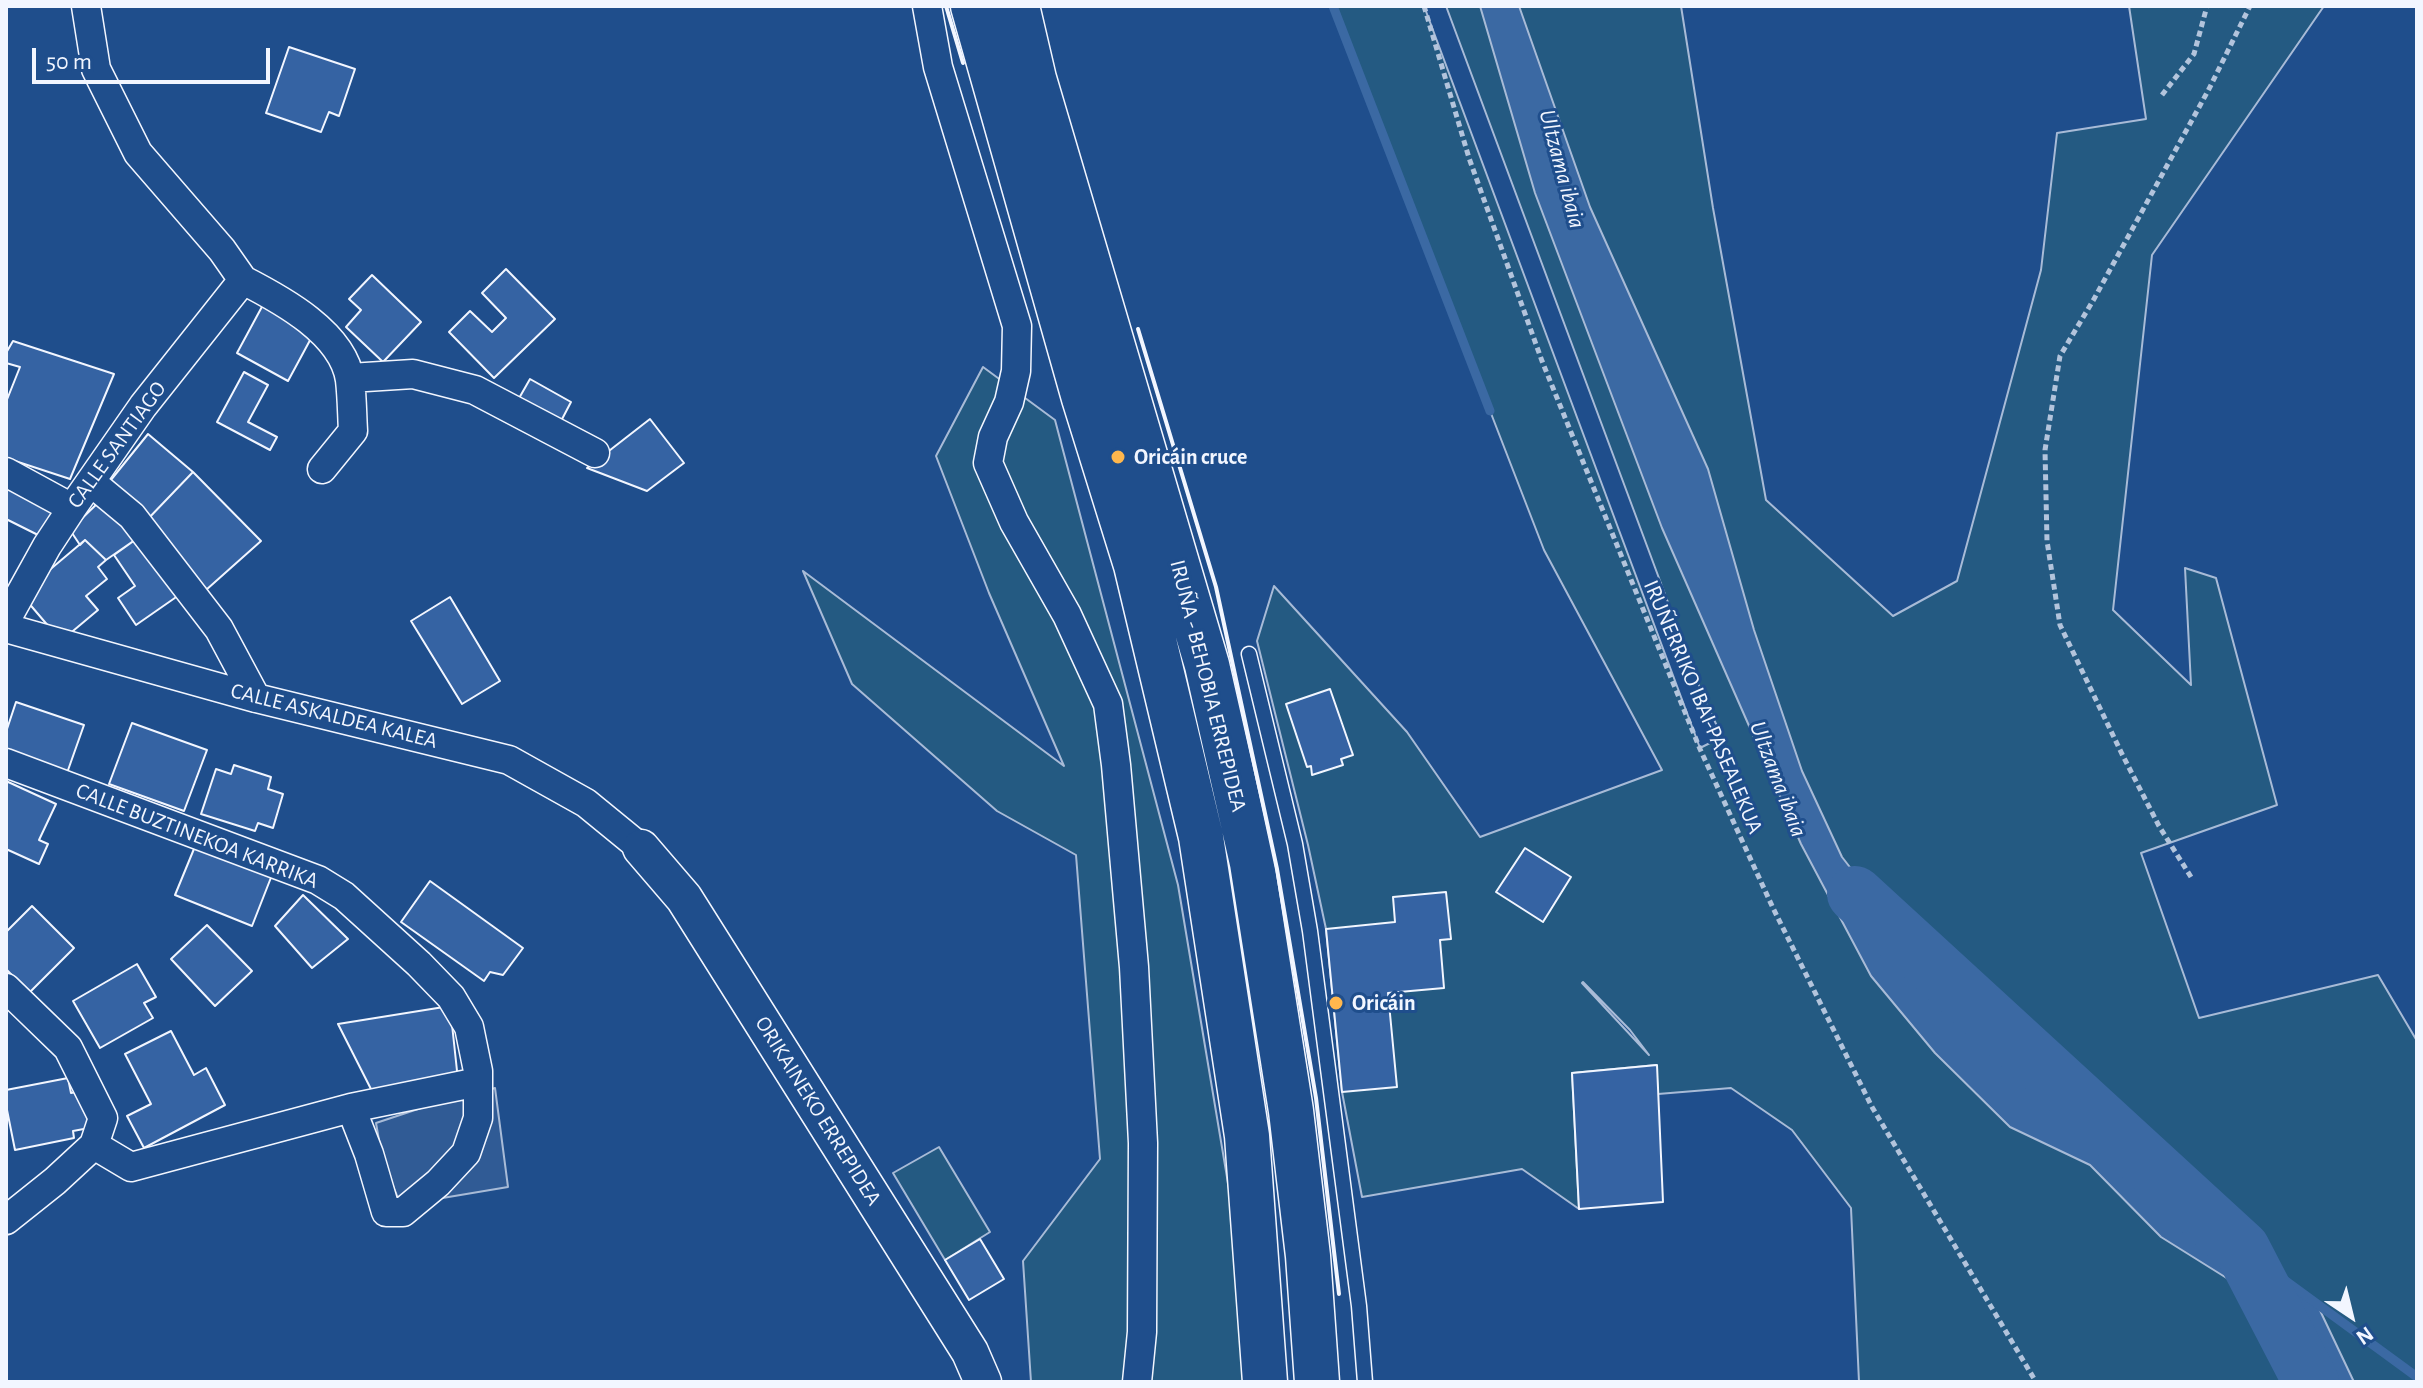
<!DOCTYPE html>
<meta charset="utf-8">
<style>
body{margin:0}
#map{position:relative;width:2423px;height:1388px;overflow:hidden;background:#1f4e8c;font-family:"Alegreya Sans",sans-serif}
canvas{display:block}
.frame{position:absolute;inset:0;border:8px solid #f2f6ff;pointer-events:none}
.north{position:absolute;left:2311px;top:1276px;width:80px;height:80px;-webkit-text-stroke:6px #1f4e8c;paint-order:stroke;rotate:145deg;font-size:22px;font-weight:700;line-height:32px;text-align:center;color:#f2f6ff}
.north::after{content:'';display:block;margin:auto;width:28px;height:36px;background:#f2f6ff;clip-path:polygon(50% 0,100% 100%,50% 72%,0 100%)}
.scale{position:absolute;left:32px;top:48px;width:238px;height:36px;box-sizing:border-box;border:4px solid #f2f6ff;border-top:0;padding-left:10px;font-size:24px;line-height:28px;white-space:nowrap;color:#f2f6ff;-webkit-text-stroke:6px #1f4e8c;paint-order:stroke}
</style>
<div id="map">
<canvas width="2423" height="1388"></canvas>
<div class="frame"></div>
<div class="north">N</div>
<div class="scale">50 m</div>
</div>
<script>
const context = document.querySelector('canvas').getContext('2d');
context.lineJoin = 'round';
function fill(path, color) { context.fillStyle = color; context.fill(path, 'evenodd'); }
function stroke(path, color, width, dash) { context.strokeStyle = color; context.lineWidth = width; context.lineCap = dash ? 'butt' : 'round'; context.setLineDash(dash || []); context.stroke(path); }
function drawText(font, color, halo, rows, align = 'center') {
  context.font = font + ' "Alegreya Sans",sans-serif'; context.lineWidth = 6; context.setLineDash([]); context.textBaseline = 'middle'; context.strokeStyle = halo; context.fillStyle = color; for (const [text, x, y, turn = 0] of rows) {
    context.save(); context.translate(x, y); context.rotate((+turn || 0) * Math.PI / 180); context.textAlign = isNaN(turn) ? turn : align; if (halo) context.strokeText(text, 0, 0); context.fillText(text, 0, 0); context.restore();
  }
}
const green = new Path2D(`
 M 1333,6 L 1424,6 L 1700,748 L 1722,737 L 1701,691 L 1446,6 L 1681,6 L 1713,208 L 1766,500 L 1893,616 L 1957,581 L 2041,270 L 2057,133 L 2146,119 L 2129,6 L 2324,6 L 2152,255 L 2113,610 L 2191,685 L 2185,568 L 2216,578 L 2277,805 L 2141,853 L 2199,1018 L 2378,975 L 2417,1041 L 2417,1382 L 1859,1382 L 1851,1208 L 1792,1130 L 1731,1088 L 1658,1094 L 1656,1065 L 1572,1073 L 1579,1209 L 1522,1169 L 1362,1197 L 1342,1092 L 1326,929 L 1308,845 L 1257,641 L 1274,586 L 1407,732 L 1480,837 L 1662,770 L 1544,550 ZM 1583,982 L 1630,1030 L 1649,1055 L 1582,983 Z
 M 983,367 L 1055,420 L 1178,885 L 1232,1207 L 1244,1382 L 1031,1382 L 1023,1261 L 1100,1159 L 1076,855 L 997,811 L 852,684 L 803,571 L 1064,766 L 989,593 L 936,456 Z
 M 939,1147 L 990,1232 L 945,1260 L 893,1173 Z`);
fill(green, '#245a82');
stroke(green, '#a8bbd7', 2);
const parking = new Path2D(`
 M 495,1088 L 508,1187 L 401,1205 L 383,1163 L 376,1123 L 427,1106 Z`);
fill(parking, '#305b95');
stroke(parking, '#a8bbd7', 2);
const water = new Path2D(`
 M 1480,6 L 1519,6 L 1590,207 L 1708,469 L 1754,630 L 1802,771 L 1842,857 L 1911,946 L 2242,1249 L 2316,1302 L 2354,1382 L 2283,1382 L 2241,1287 L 2161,1237 L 2090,1165 L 2010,1127 L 1935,1053 L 1871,976 L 1801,844 L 1662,528 L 1535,193 Z`);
fill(water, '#3b69a3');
stroke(water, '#a8bbd7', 2);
stroke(new Path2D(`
 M 1333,6 L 1490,411
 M 2242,1249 L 2417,1377`), '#3b69a3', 9);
stroke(new Path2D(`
 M 1855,894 L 2242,1249 L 2311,1382`), '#3b69a3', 56);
const building = new Path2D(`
 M 289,47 L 355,69 L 339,116 L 329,112 L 321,132 L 266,113 Z
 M 506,269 L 555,319 L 494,378 L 449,332 L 470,311 L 492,332 L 506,318 L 482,293 Z
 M 372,275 L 421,322 L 383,362 L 346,327 L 361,310 L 349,299 Z
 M 264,303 L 315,331 L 288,381 L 237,353 Z
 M 13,341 L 114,374 L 70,479 L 6,458 L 6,402 L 20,367 L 6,363 L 6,353 Z
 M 244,372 L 268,385 L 248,422 L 277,437 L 270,450 L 217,422 Z
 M 530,379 L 571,402 L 560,423 L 518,400 Z
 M 650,419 L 684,463 L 647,491 L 587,468 Z
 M 148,434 L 193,472 L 145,522 L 106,486 Z
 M 193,472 L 261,541 L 206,590 L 145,522 Z
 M 6,487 L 55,511 L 42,537 L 6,519 Z
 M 104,497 L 142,535 L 106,560 L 85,540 L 80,545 L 70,530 Z
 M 142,535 L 182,593 L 136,625 L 118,598 L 135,586 L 114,555 Z
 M 85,540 L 106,560 L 98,567 L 107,579 L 86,596 L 98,610 L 61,641 L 21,594 Z
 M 450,597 L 500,681 L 462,704 L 411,621 Z
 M 1330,689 L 1353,755 L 1341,759 L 1343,765 L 1312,775 L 1311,766 L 1307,767 L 1286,704 Z
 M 16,702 L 84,725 L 67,773 L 6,753 L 6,732 Z
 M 132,723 L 207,750 L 184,811 L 109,784 Z
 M 234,765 L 271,777 L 268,789 L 283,794 L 273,828 L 258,823 L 255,831 L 201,814 L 216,769 L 231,774 Z
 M 6,781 L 56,804 L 39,840 L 48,844 L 39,864 L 6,849 Z
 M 196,844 L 272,875 L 252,926 L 175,895 Z
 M 1525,848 L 1571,877 L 1543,922 L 1496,892 Z
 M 430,881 L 523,948 L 503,975 L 490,972 L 484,981 L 401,922 Z
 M 1446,892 L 1451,939 L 1440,940 L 1444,988 L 1388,993 L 1397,1087 L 1342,1092 L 1326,929 L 1395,922 L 1393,897 Z
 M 303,895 L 348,939 L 312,968 L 275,926 Z
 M 32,906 L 74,948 L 29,993 L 6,969 L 6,932 Z
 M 207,925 L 252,971 L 215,1006 L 171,959 Z
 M 137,964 L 156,997 L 144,1003 L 153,1018 L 100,1048 L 73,1001 Z
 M 450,1006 L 458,1080 L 375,1097 L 338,1024 Z
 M 171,1031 L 194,1075 L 206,1068 L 225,1105 L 144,1148 L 127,1116 L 151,1104 L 125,1054 Z
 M 1657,1065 L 1663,1202 L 1579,1209 L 1572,1073 Z
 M 68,1078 L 71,1093 L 82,1091 L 89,1128 L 73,1131 L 74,1138 L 15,1150 L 6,1105 L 6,1090 Z
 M 980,1239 L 1004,1279 L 969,1300 L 945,1260 Z`);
fill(building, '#3563a3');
stroke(building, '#f2f6ff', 2);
const service = new Path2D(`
 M 1249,654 L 1295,844 L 1310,931 L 1359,1306 L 1365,1382`);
const minor = new Path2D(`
 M 927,6 L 938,67 L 1017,326 L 1016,371 L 1009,402 L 993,437 L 988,463 L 1014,522 L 1067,615 L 1108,704 L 1116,765 L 1134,967 L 1143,1143 L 1142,1332 L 1137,1382
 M 243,280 C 282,300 343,333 350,380 C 352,397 352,414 353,431 L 322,469
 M 350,378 L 413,374 L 475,390 L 595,453
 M 6,472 L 72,508
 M 91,482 L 132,516 L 219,629 L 256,698
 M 6,620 L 47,546 L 72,508 L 143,406 L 243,280 L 222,250 L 138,153 L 96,69 L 86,6
 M 6,628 L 256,698 L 509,760 L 586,803 L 641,848
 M 6,763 L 318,880 L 344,896 L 419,964 L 451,997 L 469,1027 L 478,1071 L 478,1118 L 466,1153 L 438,1183 L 403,1212 L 386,1212 L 369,1154 L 351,1108
 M 6,988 L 68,1048 L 103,1118 L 94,1145 L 55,1181 L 6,1220
 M 94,1145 L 131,1167 L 351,1108 L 478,1082`);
const tertiary = new Path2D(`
 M 641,848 L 684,898 L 970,1352 L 983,1382`);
const trunk = new Path2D(`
 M 973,6 L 1084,398 L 1136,565 L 1201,837 L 1247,1136 L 1265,1382
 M 1017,6 L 1034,79 L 1207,665 L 1252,863 L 1291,1111 L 1308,1256 L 1317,1382`);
stroke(service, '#f2f6ff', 17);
stroke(minor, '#f2f6ff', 31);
stroke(tertiary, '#f2f6ff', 39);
stroke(trunk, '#f2f6ff', 47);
stroke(new Path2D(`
 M 1424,6 L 1469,158 L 1542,361 L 1700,749 L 1773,908 L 1872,1107 L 2036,1382
 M 2162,95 L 2194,54 L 2207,6
 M 2191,877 L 2159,826 L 2122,754 L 2060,625 L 2047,541 L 2045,450 L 2060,356 L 2094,299 L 2209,89 L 2250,6`), '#b3c4dc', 5, [6, 4]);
stroke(service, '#1f4e8c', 14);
stroke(minor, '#1f4e8c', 28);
stroke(tertiary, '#1f4e8c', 36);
stroke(trunk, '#1f4e8c', 44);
stroke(new Path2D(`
 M 946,6 L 963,63
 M 1138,329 L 1216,587 L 1277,869 L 1316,1098 L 1339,1294`), '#f2f6ff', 4);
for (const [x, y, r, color] of [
 [1118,457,8,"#ffb74d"],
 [1336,1003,8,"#ffb74d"]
]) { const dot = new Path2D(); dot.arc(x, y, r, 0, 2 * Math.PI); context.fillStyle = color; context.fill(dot); stroke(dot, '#1f4e8c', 3); }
drawText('22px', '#f2f6ff', '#1f4e8c', [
 ["CALLE SANTIAGO",117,445,-54],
 ["IRUÑA - BEHOBIA ERREPIDEA",1208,686,76],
 ["IRUÑERRIKO IBAI-PASEALEKUA",1703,707,67],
 ["CALLE ASKALDEA KALEA",334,716,14],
 ["CALLE BUZTINEKOA KARRIKA",197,836,21],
 ["ORIKAINEKO ERREPIDEA",818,1111,58]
]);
drawText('bold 22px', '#f2f6ff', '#1f4e8c', [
 ["Oricáin cruce",1134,457],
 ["Oricáin",1352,1003]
], 'left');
drawText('italic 24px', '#f2f6ff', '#1f4e8c', [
 ["Ultzama ibaia",1562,169,75],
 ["Ultzama ibaia",1778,779,69]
]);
</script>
